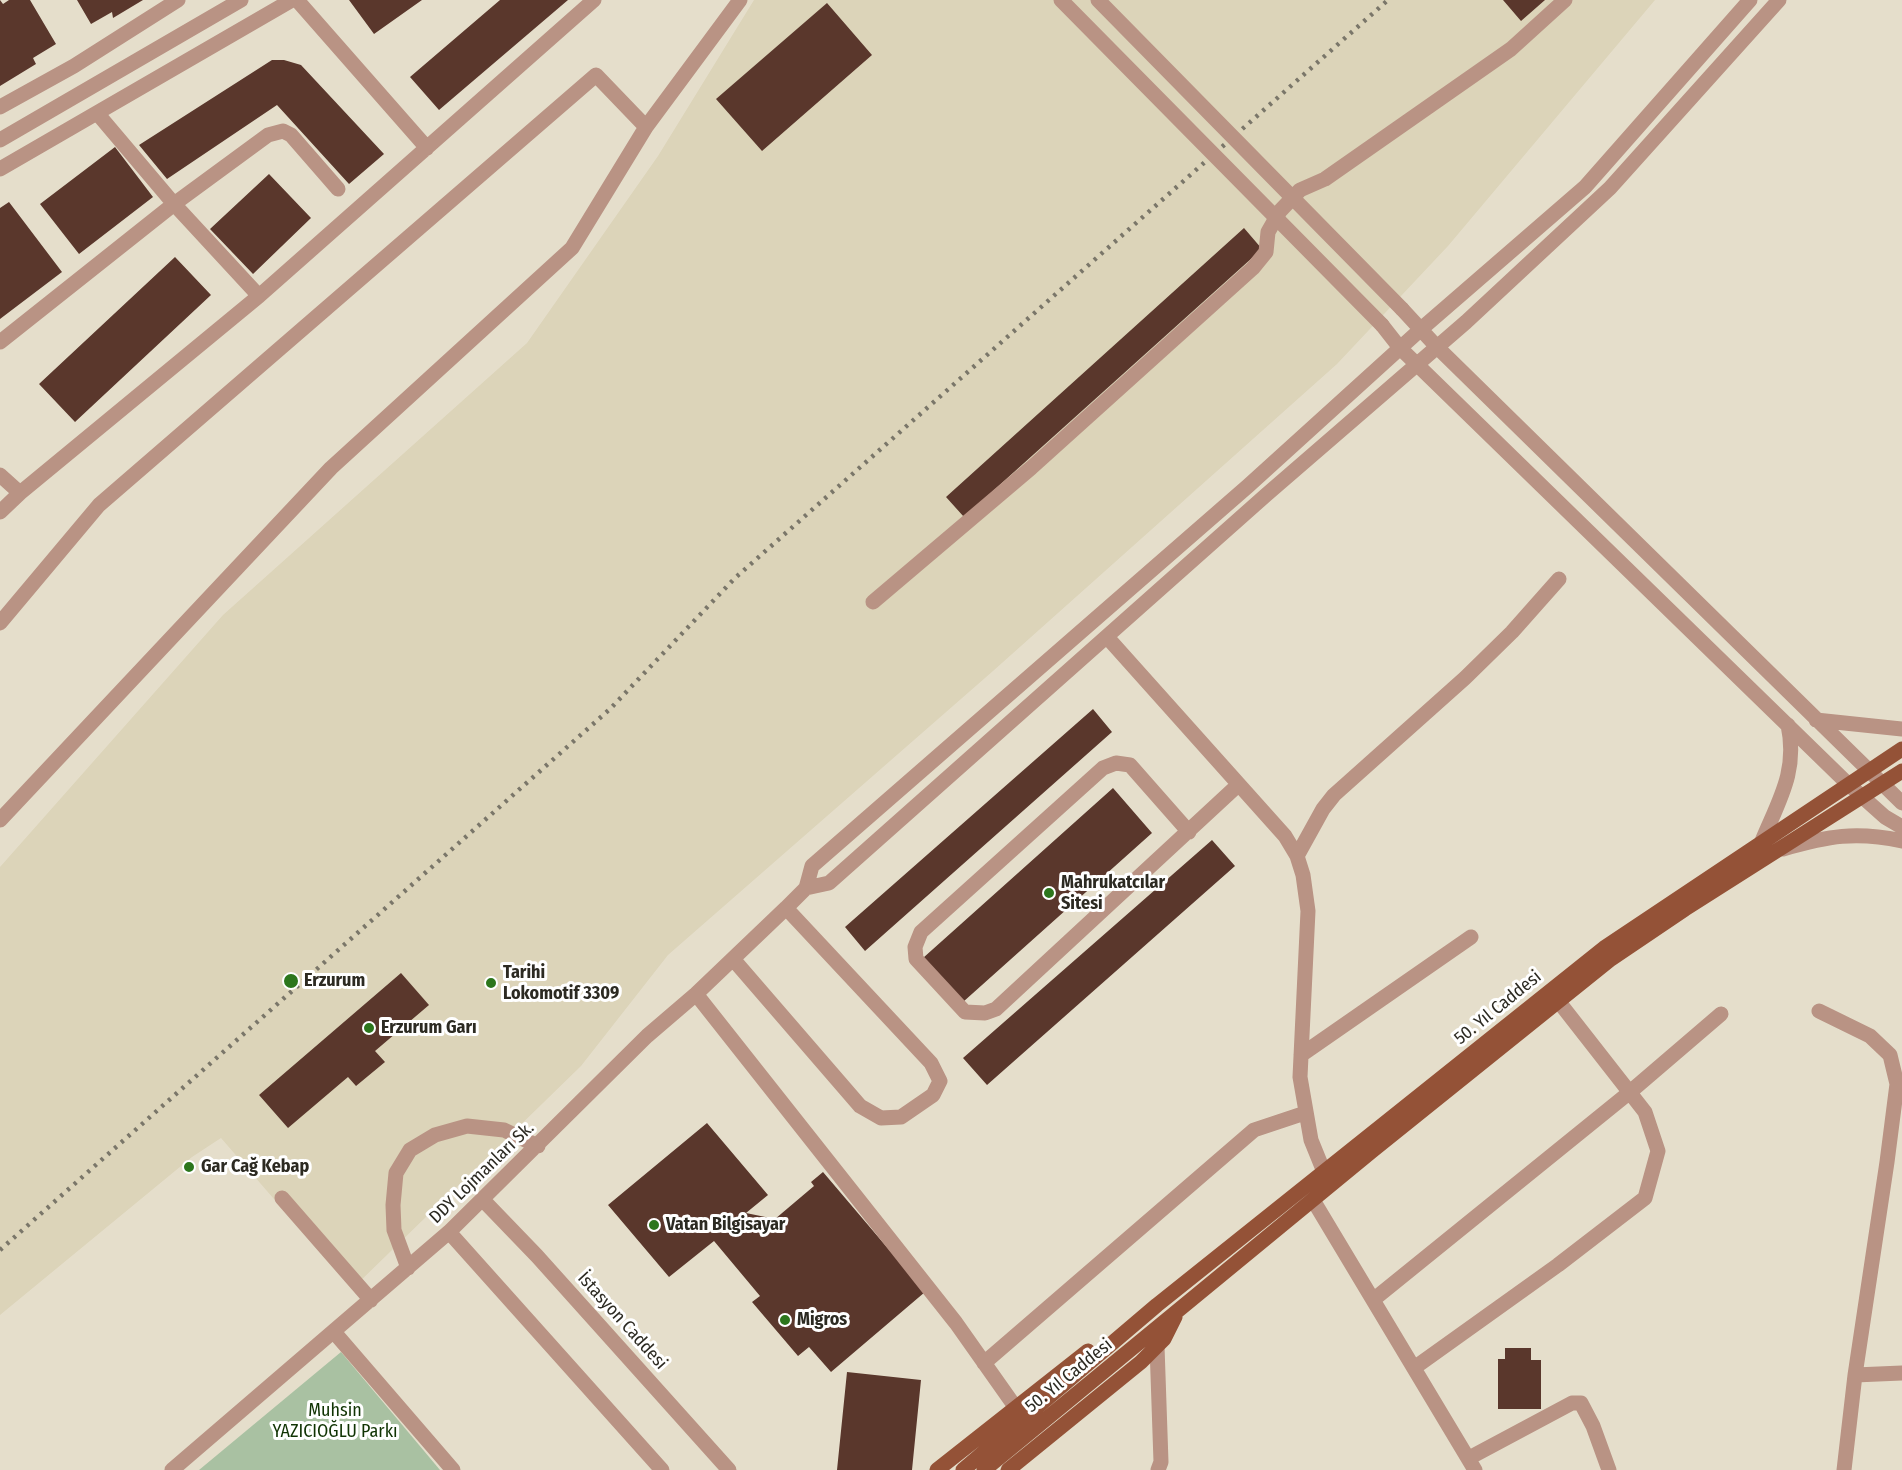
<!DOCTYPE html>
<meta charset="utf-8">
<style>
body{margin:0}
canvas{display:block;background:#e5decb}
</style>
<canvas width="1902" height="1470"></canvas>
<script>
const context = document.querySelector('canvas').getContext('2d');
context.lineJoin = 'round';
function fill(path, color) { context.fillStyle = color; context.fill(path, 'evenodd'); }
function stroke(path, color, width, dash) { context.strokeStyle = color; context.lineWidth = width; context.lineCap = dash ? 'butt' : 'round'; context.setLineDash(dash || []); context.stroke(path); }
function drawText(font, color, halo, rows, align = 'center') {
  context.font = font + ' "Fira Sans Condensed",sans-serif'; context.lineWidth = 6; context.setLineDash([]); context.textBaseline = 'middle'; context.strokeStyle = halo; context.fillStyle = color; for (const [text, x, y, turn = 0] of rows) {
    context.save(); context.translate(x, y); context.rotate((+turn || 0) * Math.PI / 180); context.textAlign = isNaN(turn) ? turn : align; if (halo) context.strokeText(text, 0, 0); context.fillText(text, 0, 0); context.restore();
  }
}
fill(new Path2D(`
 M 754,0 L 1655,0 L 1448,246 L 1337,364 L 993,671 L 668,955 L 581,1066 L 352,1289 L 221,1138 L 192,1157 L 0,1315 L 0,867 L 223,615 L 527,343 L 658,156 Z`), '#dcd4b9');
fill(new Path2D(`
 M 341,1352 L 440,1470 L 199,1470 Z`), '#a9c1a2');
fill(new Path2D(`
 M 0,0 L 3,4 L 9,0 L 30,0 L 56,44 L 33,58 L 36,64 L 0,86 Z
 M 77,0 L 143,0 L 113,18 L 112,12 L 91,24 Z
 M 349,0 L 422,0 L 374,34 Z
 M 500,0 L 568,0 L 439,110 L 410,77 Z
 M 1503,0 L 1545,0 L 1521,21 Z
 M 827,3 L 872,55 L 762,151 L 716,99 Z
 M 272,60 L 284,60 L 301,65 L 384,154 L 349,184 L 277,105 L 167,179 L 139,145 Z
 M 115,147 L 153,197 L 79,254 L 40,204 Z
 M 269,174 L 311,218 L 253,274 L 210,229 Z
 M 9,202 L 62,272 L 0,319 L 0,208 Z
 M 1244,228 L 1262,249 L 964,517 L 946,497 Z
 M 175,257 L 211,295 L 75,422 L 39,384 Z
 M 1093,709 L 1112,732 L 865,951 L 845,927 Z
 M 1113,788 L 1152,833 L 963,1002 L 923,958 Z
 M 1212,840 L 1235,866 L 987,1085 L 963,1058 Z
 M 401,973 L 429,1005 L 375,1051 L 385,1062 L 356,1086 L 348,1077 L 288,1128 L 259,1095 Z
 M 707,1123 L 768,1195 L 746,1213 L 775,1219 L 814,1186 L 811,1182 L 823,1172 L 925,1292 L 831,1372 L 809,1347 L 798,1356 L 752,1302 L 760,1296 L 714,1241 L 669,1277 L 608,1205 Z
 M 1505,1348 L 1531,1348 L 1531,1360 L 1541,1360 L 1541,1409 L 1498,1409 L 1498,1359 L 1505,1359 Z
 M 847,1372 L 921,1380 L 912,1470 L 837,1470 Z`), '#5a372c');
stroke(new Path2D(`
 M 297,0 L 427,148
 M 0,107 L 74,66 L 178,0
 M 97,113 L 174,204 L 259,296
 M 0,140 L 241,0
 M 0,169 L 292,0
 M 1402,309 L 1437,347 L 1902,803
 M 1382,325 L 1400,348 L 1848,784 L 1885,817 L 1902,827
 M 0,342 L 174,204 L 268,135 L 283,131 L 291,135 L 338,189
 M 0,475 L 20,493
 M 0,512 L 20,493 L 259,296 L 594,0
 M 873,602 L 1031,468 L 1253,268 L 1266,252 L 1268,232 L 1280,211 L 1300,190 L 1325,179 L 1511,49 L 1565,0
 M 0,623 L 99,505 L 596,75 L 646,127
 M 1107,637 L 1285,836 L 1297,856 L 1303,875 L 1308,911 L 1300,1077 L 1311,1140 L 1324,1172
 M 1816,720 L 1902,729
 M 0,820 L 331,468 L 572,248 L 646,127 L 740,0
 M 1189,832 L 1130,765 L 1116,763 L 1103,768 L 921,932 L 915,947 L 916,959 L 965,1012 L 985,1013 L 996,1009 L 1238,785
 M 1762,841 C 1779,800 1798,771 1788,725
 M 1783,849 C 1828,836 1856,831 1902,841
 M 1297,856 L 1323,809 L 1334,795 L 1465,678 L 1512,632 L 1559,579
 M 806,888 L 829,883 L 1266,495 L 1466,322 L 1610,188 L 1779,0
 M 733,959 L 860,1106 L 881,1118 L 901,1117 L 933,1095 L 940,1081 L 931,1063 L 786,908
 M 696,994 L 956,1323 L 1016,1408
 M 1819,1011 L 1870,1036 L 1890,1055 L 1897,1084 L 1887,1162 L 1855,1375 L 1844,1470
 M 1301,1055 L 1471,937
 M 282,1198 L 371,1300
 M 1313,1200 L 1475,1470
 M 484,1201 L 537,1256 L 729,1470
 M 449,1232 L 662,1470
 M 408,1268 L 394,1230 L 393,1205 L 396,1173 L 410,1150 L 435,1135 L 467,1126 L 504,1130 L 538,1146
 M 1373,1300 L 1630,1092 L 1721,1014
 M 334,1332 L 453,1470
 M 1157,1346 L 1161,1462 L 1158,1470
 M 984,1363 L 1254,1130 L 1305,1113
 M 1414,1368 L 1558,1265 L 1645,1198 L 1658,1151 L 1645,1112 L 1559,1002
 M 1855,1375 L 1902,1373
 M 1469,1458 L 1572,1403 L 1581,1403 L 1593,1426 L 1609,1470
 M 172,1470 L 449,1232 L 647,1036 L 696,994 L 786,908 L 806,888 L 812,866 L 1248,486 L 1420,330 L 1585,187 L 1750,0`), '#b99384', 15);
stroke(new Path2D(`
 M 937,1470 L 1088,1351
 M 963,1470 L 1157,1305 L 1604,948 L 1902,749
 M 984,1470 L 1372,1151 L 1611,959 L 1685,909 L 1902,771
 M 1008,1470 L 1141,1362 L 1164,1339 L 1175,1317`), '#945237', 15);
stroke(new Path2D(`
 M 0,1250 L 610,709 L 735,578 L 1388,0`), '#7a7669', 4.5, [3, 6]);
stroke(new Path2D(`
 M 1061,0 L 1382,325
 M 1098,0 L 1402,309`), '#b99384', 15);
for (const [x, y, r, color] of [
 [1049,893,6,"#2c761c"],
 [291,981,8,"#2c761c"],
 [491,983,6,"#2c761c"],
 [369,1028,6,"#2c761c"],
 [189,1167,6,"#2c761c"],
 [654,1225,6,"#2c761c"],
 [785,1320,6,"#2c761c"]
]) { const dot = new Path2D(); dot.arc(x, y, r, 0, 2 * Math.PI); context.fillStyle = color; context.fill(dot); stroke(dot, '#fff', 2); }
drawText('bold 18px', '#2c2a22', '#fff', [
 ["Mahrukatcılar",1061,883],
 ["Sitesi",1061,904],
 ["Tarihi",503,973],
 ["Lokomotif 3309",503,994],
 ["Erzurum",304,981],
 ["Erzurum Garı",381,1028],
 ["Gar Cağ Kebap",201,1167],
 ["Vatan Bilgisayar",666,1225],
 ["Migros",797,1320]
], 'left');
drawText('18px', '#2c2a22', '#fff', [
 ["50. Yıl Caddesi",1498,1008,-39],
 ["DDY Lojmanları Sk.",482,1173,-44],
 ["İstasyon Caddesi",622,1321,48],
 ["50. Yıl Caddesi",1069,1376,-39]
]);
drawText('18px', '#103303', '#fff', [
 ["Muhsin",335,1411],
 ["YAZICIOĞLU Parkı",335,1432]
]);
</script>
